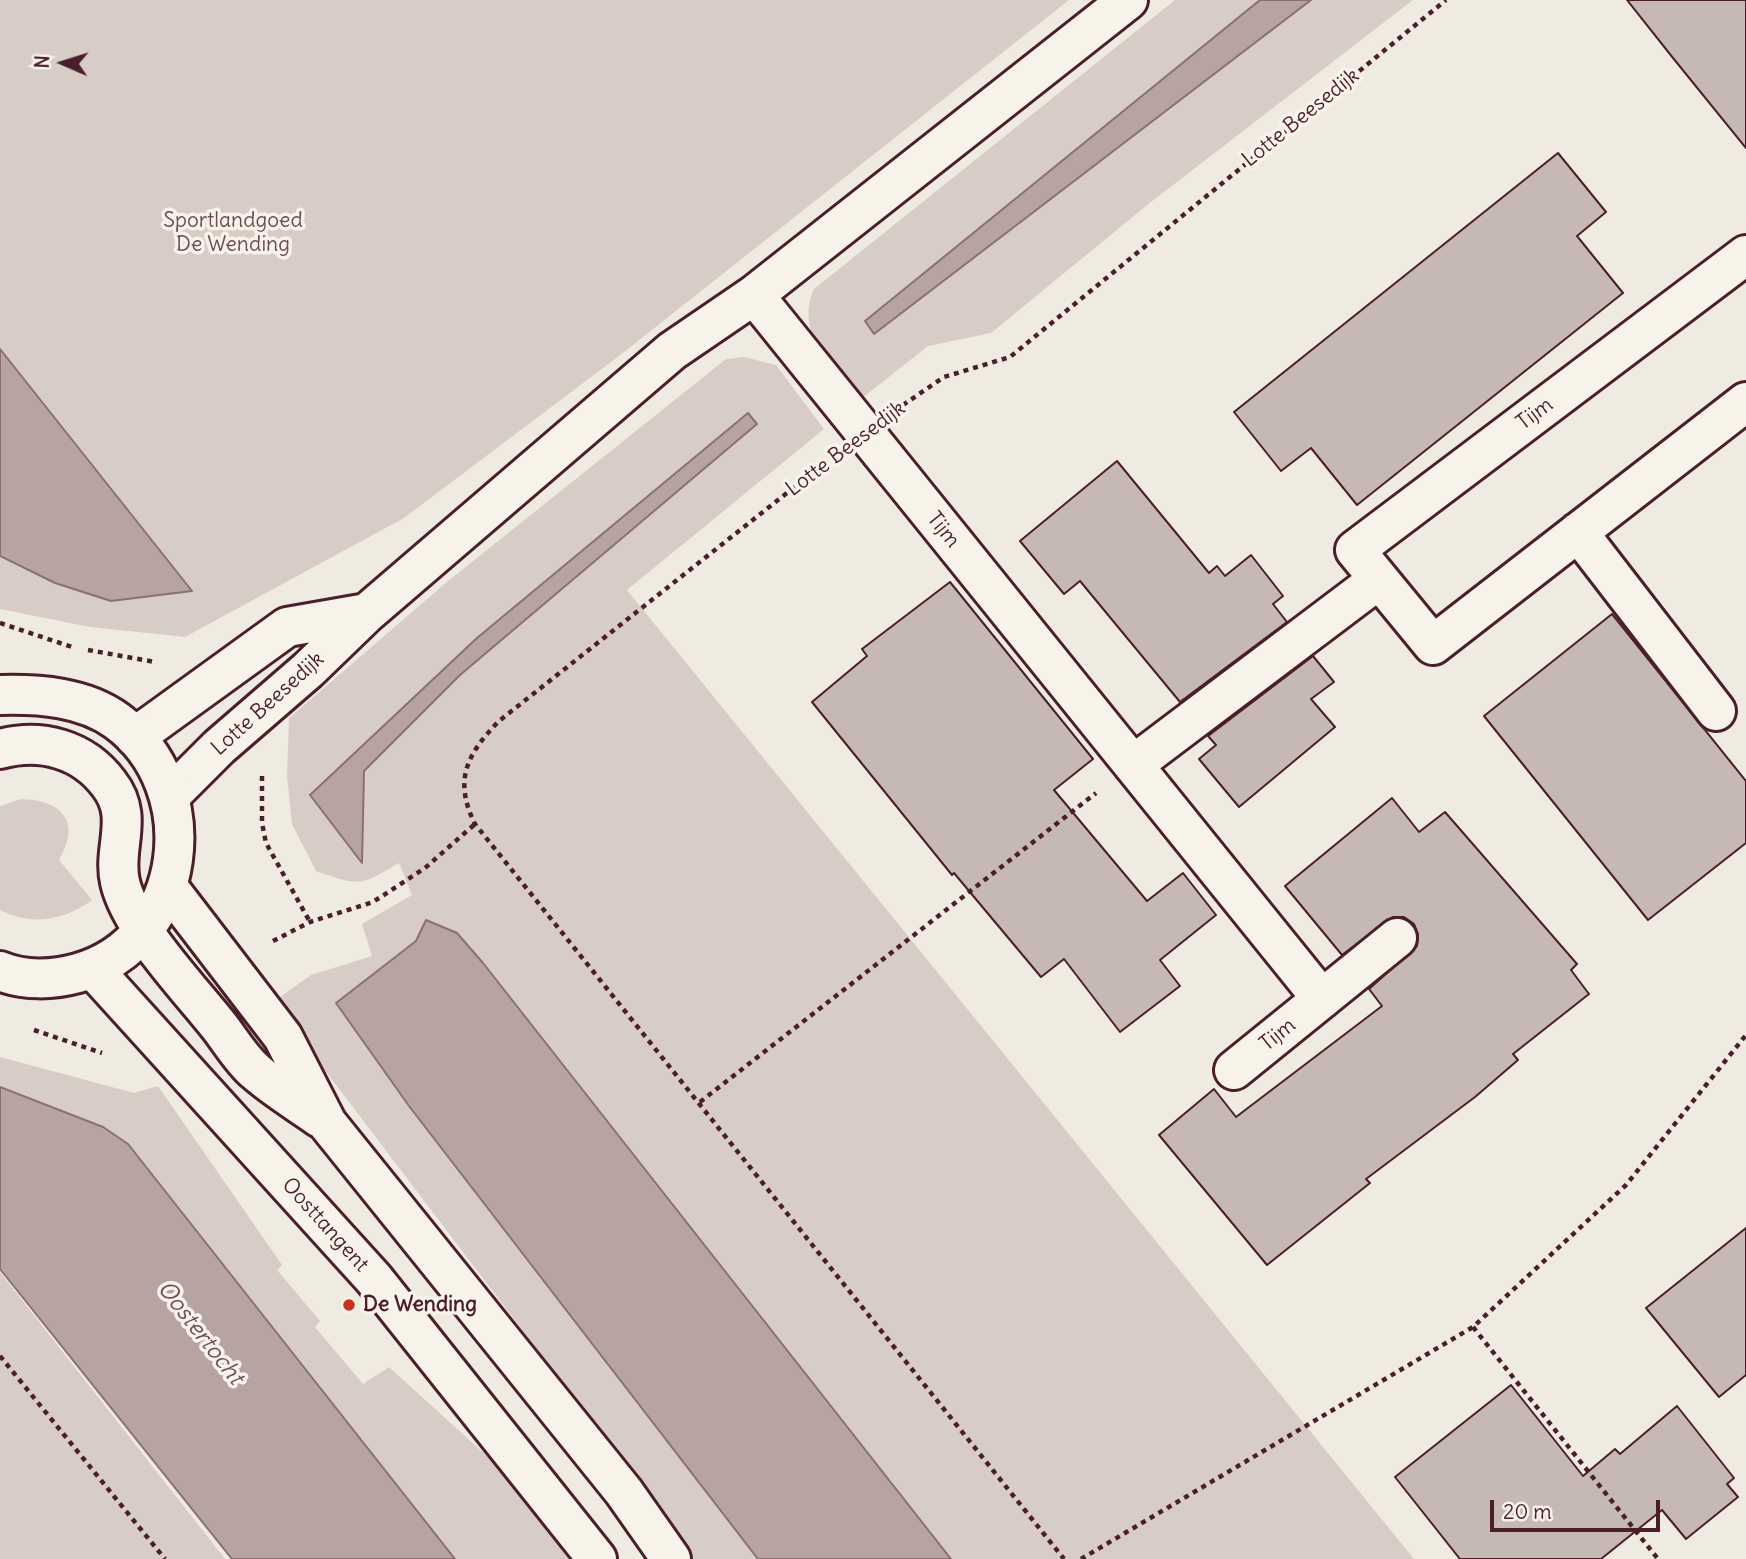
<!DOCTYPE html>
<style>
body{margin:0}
#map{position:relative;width:1746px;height:1559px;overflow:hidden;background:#f0ebe0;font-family:Delius,sans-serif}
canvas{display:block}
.north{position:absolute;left:28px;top:28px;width:70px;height:70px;-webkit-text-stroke:5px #f7f3e8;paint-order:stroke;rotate:273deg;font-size:19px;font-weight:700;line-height:28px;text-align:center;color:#4a1f2b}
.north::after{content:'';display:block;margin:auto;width:24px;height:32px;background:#4a1f2b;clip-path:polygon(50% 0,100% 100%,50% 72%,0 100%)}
.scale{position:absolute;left:1490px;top:1500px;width:170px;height:32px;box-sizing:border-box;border:4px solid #4a1f2b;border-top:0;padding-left:9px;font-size:21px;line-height:24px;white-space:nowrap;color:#4a1f2b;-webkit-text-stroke:5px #f7f3e8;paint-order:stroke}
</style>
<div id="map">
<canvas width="1746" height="1559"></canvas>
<div class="north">N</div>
<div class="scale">20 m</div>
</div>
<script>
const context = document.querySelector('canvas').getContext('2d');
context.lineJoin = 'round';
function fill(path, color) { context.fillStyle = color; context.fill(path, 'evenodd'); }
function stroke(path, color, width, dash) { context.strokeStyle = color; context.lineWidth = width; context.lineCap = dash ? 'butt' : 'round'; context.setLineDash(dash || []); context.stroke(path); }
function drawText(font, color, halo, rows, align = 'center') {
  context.font = font + ' Delius,sans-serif'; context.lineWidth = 7; context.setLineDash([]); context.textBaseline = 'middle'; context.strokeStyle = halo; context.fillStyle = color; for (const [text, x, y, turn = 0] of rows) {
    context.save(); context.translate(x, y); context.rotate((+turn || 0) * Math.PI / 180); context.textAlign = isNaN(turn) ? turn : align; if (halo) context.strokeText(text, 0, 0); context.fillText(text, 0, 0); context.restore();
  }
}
fill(new Path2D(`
 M 0,0 L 1069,0 L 619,356 L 404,518 L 185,637 L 90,627 L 0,609 L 0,556 L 111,601 L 191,590 L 0,349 Z
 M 1175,0 L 1260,0 L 865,321 L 874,333 L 1311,0 L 1413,0 L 1151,202 L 991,333 L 928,346 L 861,399 C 833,365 794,335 814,289 Z
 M 744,357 L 776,365 L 824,429 L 627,590 L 1414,1559 L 951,1559 L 457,933 L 416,941 L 337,1004 L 409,1106 L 758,1559 L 688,1559 L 662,1514 L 273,1002 L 311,975 L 372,956 L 362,924 L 412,895 L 399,863 C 358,887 361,886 316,871 L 292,824 L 287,776 L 289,718 L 448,581 L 726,359 ZM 748,413 L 757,424 L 460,675 L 364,771 L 361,862 L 311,794 Z
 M 21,799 C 62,800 82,822 59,860 L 92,900 C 64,921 31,926 0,910 L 0,806 Z
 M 0,1057 L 134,1093 L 158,1086 L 282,1265 L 277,1270 L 320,1321 L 315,1327 L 363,1384 L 389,1367 L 520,1486 L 578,1559 L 455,1559 L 128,1144 L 103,1127 L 0,1087 Z
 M 0,1272 L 225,1559 L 0,1559 Z`), '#d8cdc6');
const water = new Path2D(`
 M 1260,0 L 1311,0 L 874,334 L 865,321 Z
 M 0,349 L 192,591 L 111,601 L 55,583 L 0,556 Z
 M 748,413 L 757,424 L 460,675 L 364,771 L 362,863 L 310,795 L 477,638 Z
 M 426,920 L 457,933 L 483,963 L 951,1559 L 758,1559 L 409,1106 L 336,1003 L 416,941 Z
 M 0,1087 L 103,1127 L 128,1144 L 455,1559 L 232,1559 L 0,1269 Z`);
fill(water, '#b7a4a2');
stroke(water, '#8b6f72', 2);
const building = new Path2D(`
 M 1627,0 L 1746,0 L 1746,148 L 1673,58 Z
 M 1558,153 L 1606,212 L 1577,236 L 1623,293 L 1357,505 L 1311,448 L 1281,471 L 1234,412 Z
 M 1117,461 L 1209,573 L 1217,566 L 1225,576 L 1251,555 L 1283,596 L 1273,604 L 1287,622 L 1180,702 L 1080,581 L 1064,594 L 1020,541 Z
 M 950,582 L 1093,759 L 1054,790 L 1147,901 L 1183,873 L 1216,915 L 1160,960 L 1180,986 L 1120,1032 L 1064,959 L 1041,977 L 954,873 L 952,875 L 812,702 L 867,656 L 862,649 Z
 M 1612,614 L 1746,781 L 1746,843 L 1648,920 L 1484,716 Z
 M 1313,656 L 1334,682 L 1311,699 L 1335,727 L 1239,807 L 1199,759 L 1216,745 L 1208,736 Z
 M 1392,798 L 1419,832 L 1445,812 L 1577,964 L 1571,970 L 1589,994 L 1513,1054 L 1518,1060 L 1475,1097 L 1366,1179 L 1370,1183 L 1267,1265 L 1159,1135 L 1214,1089 L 1236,1117 L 1382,1006 L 1369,989 L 1417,946 L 1418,934 L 1414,924 L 1404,917 L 1393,917 L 1342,955 L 1285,886 Z
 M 1746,1228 L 1746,1375 L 1719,1397 L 1646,1308 Z
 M 1511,1385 L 1583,1476 L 1615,1449 L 1620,1454 L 1677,1406 L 1734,1478 L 1727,1484 L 1738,1497 L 1686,1539 L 1662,1510 L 1601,1559 L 1460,1559 L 1395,1477 Z`);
fill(building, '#c6b8b3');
stroke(building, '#4a1f2b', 2);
const minor = new Path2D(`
 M 1746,255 L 1355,550 L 1433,645 L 1746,402
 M 754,295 L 1322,999
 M 1578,532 L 1716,711
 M 135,737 L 287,627 L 367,613
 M 1133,765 L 1378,580
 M 170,796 L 219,747 L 308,670 L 367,613 L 672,351 L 754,295 L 1128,0
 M 1234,1070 L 1397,938`);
const major = new Path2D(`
 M 0,695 C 40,694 84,697 117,721 C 207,787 189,942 78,973 C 53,980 24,981 0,971
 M 0,749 C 41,738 83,749 109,784 C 135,817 112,848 120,882 C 130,927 189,988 219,1026 C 230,1040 241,1059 255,1071 C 275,1089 299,1103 320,1118
 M 168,887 L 283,1037 L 327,1123 L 624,1492 L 671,1559
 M 93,969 L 374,1279 L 597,1559`);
stroke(minor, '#4a1f2b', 44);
stroke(major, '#4a1f2b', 44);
stroke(new Path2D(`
 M 903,405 L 944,377 L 1010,357 L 1446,0
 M 826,462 L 499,721 C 467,754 453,780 475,824 L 1064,1559
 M 0,623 L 72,647
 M 88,650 L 155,662
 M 262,776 L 262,823 L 266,843 L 310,922
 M 273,941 L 310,922 L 373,902 L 425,868 L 475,824
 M 34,1030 L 102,1053
 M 700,1102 L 1096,793
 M 1473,1327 L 1658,1559
 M 0,1356 L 165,1559
 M 1081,1559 L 1473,1327 L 1626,1185 L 1746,1035`), '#4a1f2b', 4.5, [5, 5]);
stroke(minor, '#f7f3e8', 38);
stroke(major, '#f7f3e8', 38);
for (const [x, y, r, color] of [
 [349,1305,7,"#c8321e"]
]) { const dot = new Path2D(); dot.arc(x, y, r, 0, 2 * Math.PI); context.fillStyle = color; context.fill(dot); stroke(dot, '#f7f3e8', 2.5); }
drawText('21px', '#4a1f2b', '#f7f3e8', [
 ["Lotte Beesedijk",1301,118,-39],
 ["Tijm",1535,414,-37],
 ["Lotte Beesedijk",846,449,-37],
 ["Tijm",943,530,51],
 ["Lotte Beesedijk",268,704,-42],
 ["Tijm",1278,1035,-39],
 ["Oosttangent",325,1225,48]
]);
drawText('21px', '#6e4a52', '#f7f3e8', [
 ["Sportlandgoed",233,221],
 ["De Wending",233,245]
]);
drawText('bold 21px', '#4a1f2b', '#f7f3e8', [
 ["De Wending",363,1305]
], 'left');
drawText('italic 23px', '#704e55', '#f7f3e8', [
 ["Oostertocht",200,1333,52]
]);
</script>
